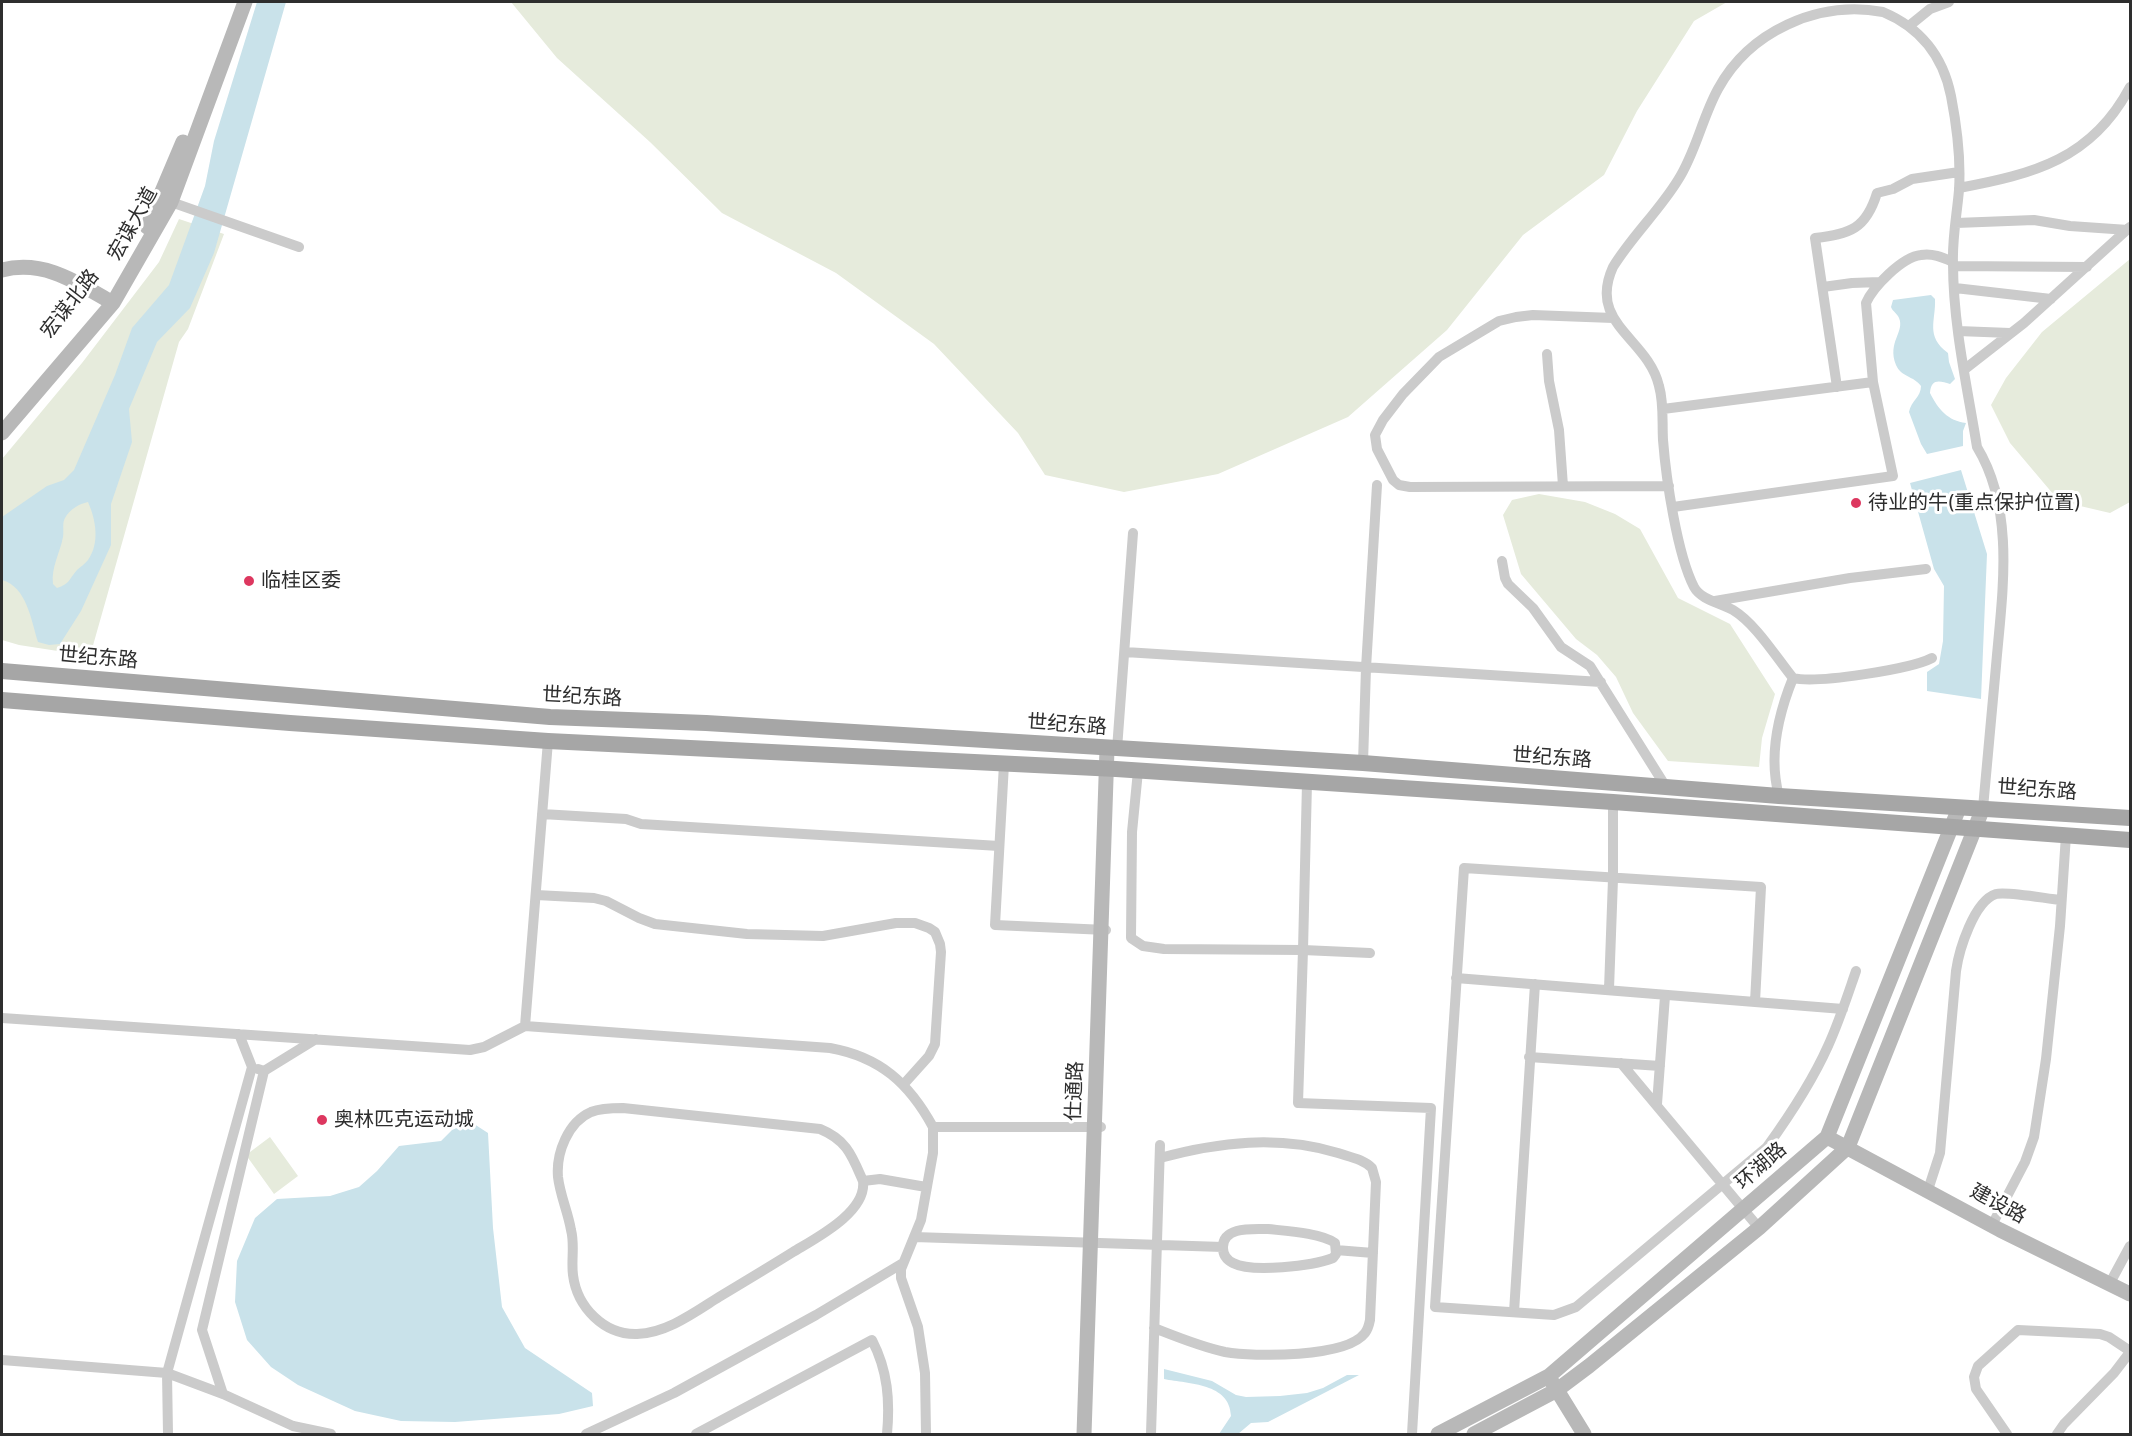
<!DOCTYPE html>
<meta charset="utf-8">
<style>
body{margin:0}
#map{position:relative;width:2132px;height:1436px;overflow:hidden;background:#fff;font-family:Cabin,sans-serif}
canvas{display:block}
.frame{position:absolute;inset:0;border:3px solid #2e2e2e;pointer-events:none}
</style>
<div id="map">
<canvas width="2132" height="1436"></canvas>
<div class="frame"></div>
</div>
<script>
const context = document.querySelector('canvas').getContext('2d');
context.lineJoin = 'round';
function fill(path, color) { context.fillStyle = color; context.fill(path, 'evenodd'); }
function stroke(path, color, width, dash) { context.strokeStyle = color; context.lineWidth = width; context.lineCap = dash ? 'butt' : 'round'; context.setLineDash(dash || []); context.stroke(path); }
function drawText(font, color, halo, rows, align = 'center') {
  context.font = font + ' Cabin,"Noto Sans SC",sans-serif'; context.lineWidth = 6; context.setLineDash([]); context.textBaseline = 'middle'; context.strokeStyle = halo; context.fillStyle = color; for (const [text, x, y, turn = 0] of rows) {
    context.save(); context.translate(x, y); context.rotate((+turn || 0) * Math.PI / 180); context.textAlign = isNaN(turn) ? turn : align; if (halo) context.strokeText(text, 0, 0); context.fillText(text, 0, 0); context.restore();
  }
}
fill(new Path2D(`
 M 511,2 L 1727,2 L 1694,21 L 1637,111 L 1604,175 L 1523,235 L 1447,330 L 1348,417 L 1218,474 L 1124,492 L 1045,475 L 1018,433 L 934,344 L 836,273 L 722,213 L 650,142 L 557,58 Z
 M 179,219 L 224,234 L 188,329 L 179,342 L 90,656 L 19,645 L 2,640 L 2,459 L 82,363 L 159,262 Z
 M 2130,259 L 2130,502 L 2110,513 L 2059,501 L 2010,443 L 1991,405 L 2006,378 L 2042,332 Z
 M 1539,494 L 1585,502 L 1615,514 L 1640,529 L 1678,598 L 1730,624 L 1775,694 L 1762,738 L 1759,767 L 1668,761 L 1633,713 L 1616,677 L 1597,655 L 1576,639 L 1521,574 L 1503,515 L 1512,500 Z
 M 270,1137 L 298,1176 L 274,1194 L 246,1155 Z`), '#e6ebdc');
fill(new Path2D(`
 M 257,2 L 286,2 L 214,253 L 190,308 L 157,342 L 129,409 L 132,442 L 111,504 L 111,545 L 81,611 L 60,644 L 49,645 L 38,642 C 31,620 27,587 2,580 L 2,517 L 47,486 L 64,480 L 74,470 L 115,375 L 132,328 L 169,285 L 205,186 L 214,141 ZM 88,502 C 96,520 100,543 88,560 C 85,564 80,567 77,570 C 69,579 70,584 57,588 L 53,584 C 51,567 60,553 63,537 C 64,530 62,523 65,518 C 70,509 79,504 88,502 Z
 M 1931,295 L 1935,299 C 1936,321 1925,336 1948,353 L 1949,362 L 1955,379 L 1950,384 C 1940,381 1931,378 1930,393 C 1938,409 1948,421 1966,423 L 1963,431 L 1963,446 L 1927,454 L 1921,444 L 1909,412 C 1911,401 1921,397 1921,386 C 1914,376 1901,377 1896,365 C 1887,342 1905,332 1899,318 C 1897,313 1893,312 1891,307 L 1893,300 Z
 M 1961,470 L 1987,554 L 1981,699 L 1927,691 L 1927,672 L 1939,664 L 1943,641 L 1944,586 L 1934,569 L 1910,483 Z
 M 471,1122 L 488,1133 L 493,1228 L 502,1307 L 525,1348 L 592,1393 L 593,1406 L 559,1414 L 455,1422 L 401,1421 L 355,1411 L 298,1385 L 271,1367 L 247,1340 L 235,1302 L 237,1261 L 255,1218 L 277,1199 L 330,1196 L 359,1187 L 377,1171 L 399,1146 L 441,1141 L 452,1130 Z
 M 1164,1369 L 1212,1381 L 1236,1395 L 1246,1397 L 1280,1396 L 1307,1393 L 1323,1388 L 1347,1375 L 1359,1375 L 1268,1422 L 1251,1423 L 1238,1434 L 1219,1434 L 1231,1416 C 1230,1383 1189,1384 1164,1379 Z`), '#c9e2ea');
stroke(new Path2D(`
 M 1909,26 L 1930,9 L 1949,2
 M 1959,188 C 2034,174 2092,159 2130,87
 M 171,202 L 299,247
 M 1956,223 L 2034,220 L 2070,226 L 2128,230
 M 1953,266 L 2087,267
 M 1823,287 L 1852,283 L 1880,282
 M 1955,288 L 2051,299
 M 1613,318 L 1533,315 L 1516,317 L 1499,321 L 1439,357 L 1403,394 L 1383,420 L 1375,435 L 1377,449 L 1393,480 L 1399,485 L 1410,487 L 1669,486
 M 1958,331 L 2010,333
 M 1547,354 L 1549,381 L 1559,430 L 1563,486
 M 1965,369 L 2024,323 L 2130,227
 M 1873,382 L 1866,303 C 1873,287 1902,257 1921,255 C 1932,253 1942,257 1953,262
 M 1837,387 L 1815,238 C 1850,234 1866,229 1877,193 L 1893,189 L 1912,179 L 1959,172
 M 1663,409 L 1873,382 L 1893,476 L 1673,507
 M 1502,561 L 1505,578 L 1508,584 L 1533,608 L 1561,647 L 1590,666 L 1666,787
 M 1715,601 L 1850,578 L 1926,569
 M 1125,652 L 1601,682
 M 1932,658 C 1911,669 1816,684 1793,678 C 1776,657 1756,624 1733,610 C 1721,603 1701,600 1694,587 C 1677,554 1666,478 1663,440 C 1662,422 1664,403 1659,386 C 1648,338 1587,324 1613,267 C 1632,236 1659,211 1678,180 C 1696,152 1702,118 1718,89 C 1749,32 1817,0 1883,12 C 1921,28 1943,56 1951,96 C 1957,127 1961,159 1959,190 C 1957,214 1952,239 1953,263 C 1953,324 1967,386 1977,447 C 2016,511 2002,595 1996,666 C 1992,713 1987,761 1983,808
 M 1117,749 L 1133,533
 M 1363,763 L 1366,668 L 1377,485
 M 1004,764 L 995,925 L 1106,930
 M 1138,771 L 1132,832 L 1131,938 L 1143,946 L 1164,949 L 1303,950 L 1298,1103 L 1431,1108 L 1412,1434
 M 1307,783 L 1303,950 L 1370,953
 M 1779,796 C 1768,756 1778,715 1793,678
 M 542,814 L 626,819 L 641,824 L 999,846
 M 536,895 L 594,898 L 606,901 L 639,918 L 655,924 L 747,934 L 823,936 L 896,923 L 915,923 L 929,928 L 935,932 L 940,944 L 941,952 L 935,1044 L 929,1056 L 903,1085
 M 1456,978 L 1755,1002
 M 1609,989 L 1613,879 L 1613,802
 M 1843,1009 L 1755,1002 L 1761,887 L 1464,868 L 1435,1307 L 1554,1315 L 1576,1307 L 1767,1147 C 1790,1115 1812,1082 1828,1046 C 1839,1022 1847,997 1856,971
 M 2,1018 L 470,1050 L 484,1047 L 525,1026 L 830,1048 C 880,1057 909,1083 933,1127 L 1101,1127
 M 525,1026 L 548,741
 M 239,1034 L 252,1067 L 167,1373 L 223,1394 L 293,1426 L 331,1434
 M 1529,1057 L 1660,1066
 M 1621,1063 L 1759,1228
 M 258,1069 L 264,1071 L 316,1039
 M 1657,1104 L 1665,996
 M 863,1181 C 867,1212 816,1238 793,1252 C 769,1267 744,1282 719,1297 C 695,1312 667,1333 637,1334 C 604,1335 577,1307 573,1275 C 571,1260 575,1245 571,1230 C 568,1212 560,1195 558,1177 C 556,1153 568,1122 591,1112 C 601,1108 613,1108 623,1108 L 820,1129 C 847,1140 852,1156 863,1181 L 880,1179 L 926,1187
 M 1928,1190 L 1940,1153 L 1956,971 C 1959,950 1974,901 1996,894 C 2007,891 2048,899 2061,900
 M 1992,1225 L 2025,1162 L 2034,1137 L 2046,1059 L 2060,926 L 2066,835
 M 1268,1229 C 1286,1231 1321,1233 1335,1243 L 1336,1254 L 1333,1258 C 1312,1266 1252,1273 1233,1263 C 1227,1260 1223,1255 1223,1248 C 1222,1226 1253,1229 1268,1229 Z
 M 914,1237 L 1223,1247
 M 1336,1250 L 1373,1253
 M 2110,1283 L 2130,1246
 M 1514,1312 L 1535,984
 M 1154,1328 C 1177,1337 1201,1347 1225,1352 C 1254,1357 1346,1358 1365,1333 C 1368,1329 1369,1325 1370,1320 L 1376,1182 L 1372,1168 C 1363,1159 1350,1157 1338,1153 C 1278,1135 1219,1142 1160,1158
 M 2,1360 L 167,1373 L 168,1434
 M 223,1394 L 202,1330 L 264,1071
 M 586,1434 L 674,1393 L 816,1315 L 903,1263
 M 696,1434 L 872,1340 C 888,1371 890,1401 887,1434
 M 926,1434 L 925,1373 L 918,1327 L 901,1278 L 901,1269 L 921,1220 L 933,1153 L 933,1127
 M 1151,1434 L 1160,1145
 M 2007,1434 L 1976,1389 L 1974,1377 L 1978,1366 L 2018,1330 L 2100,1334 L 2109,1337 L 2130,1351
 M 2057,1434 L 2064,1424 L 2114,1373 L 2130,1352`), '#cbcbcb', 10);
stroke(new Path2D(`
 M 147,227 L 183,142
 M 2,270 C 44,259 78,283 113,303
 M 2,433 L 113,303 L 171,202 L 245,2
 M 1827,1137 L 2000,1230 L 2130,1294
 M 1552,1382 L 1584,1434
 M 1084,1434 L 1107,749
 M 1438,1434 L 1549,1376 L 1827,1137 L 1959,808
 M 1474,1434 L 1557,1390 L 1589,1366 L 1759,1228 L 1848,1147 L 1983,808`), '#b8b8b8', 15);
stroke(new Path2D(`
 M 2,671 L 550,717 L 706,723 L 1363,763 L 1779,796 L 2130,818
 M 2,700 L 290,723 L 548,741 L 1116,769 L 1613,802 L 2130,840`), '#a6a6a6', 16);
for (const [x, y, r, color] of [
 [1856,503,6,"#dd375f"],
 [249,581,6,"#dd375f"],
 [322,1120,6,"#dd375f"]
]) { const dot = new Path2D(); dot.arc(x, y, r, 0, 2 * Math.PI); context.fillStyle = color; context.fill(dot); stroke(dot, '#fff', 2); }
drawText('20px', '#2e2e2e', '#fff', [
 ["宏谋大道",133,224,-61],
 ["宏谋北路",70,304,-52],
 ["世纪东路",98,658,5],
 ["世纪东路",582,697,3],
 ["世纪东路",1067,725,4],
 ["世纪东路",1552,758,4],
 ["世纪东路",2037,790,4],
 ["仕通路",1075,1091,-88],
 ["环湖路",1761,1166,-41],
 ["建设路",1998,1204,28]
]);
drawText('20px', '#2e2e2e', '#fff', [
 ["待业的牛(重点保护位置)",1868,503],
 ["临桂区委",261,581],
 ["奥林匹克运动城",334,1120]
], 'left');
</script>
